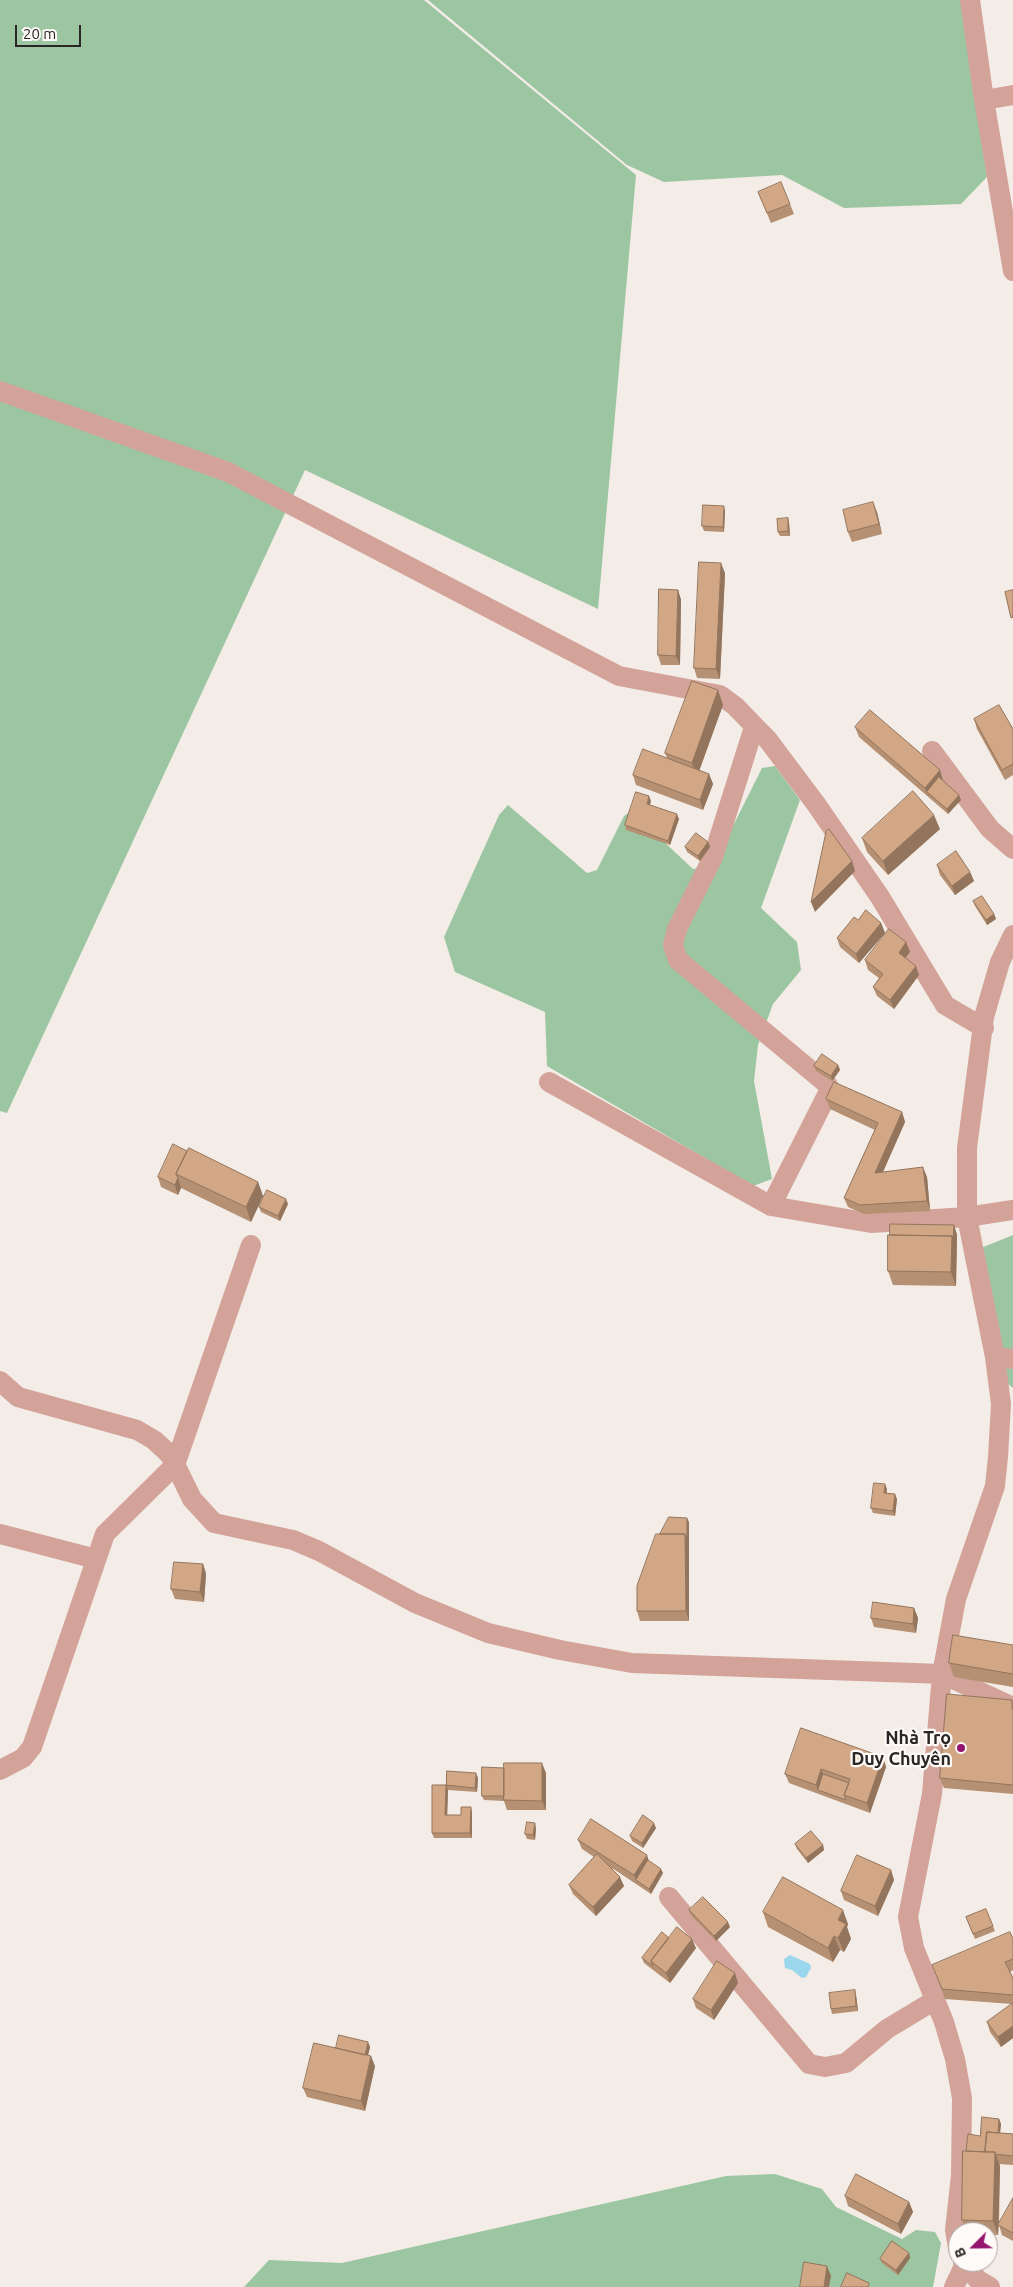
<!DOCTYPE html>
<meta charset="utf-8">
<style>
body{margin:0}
#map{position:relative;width:1013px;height:2287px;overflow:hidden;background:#f3ece7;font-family:Ubuntu,sans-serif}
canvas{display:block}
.north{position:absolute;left:948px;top:2222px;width:50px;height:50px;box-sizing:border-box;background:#fefaf7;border:1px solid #a9a5a3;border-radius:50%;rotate:247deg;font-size:14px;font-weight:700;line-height:20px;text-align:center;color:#292625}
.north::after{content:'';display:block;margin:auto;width:18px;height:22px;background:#931570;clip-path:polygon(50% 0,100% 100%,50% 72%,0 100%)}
.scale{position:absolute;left:15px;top:25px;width:66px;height:22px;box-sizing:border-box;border:2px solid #292625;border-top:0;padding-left:6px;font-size:15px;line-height:18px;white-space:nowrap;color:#292625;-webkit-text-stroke:4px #fefaf7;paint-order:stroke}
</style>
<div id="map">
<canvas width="1013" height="2287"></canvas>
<div class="north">B</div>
<div class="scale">20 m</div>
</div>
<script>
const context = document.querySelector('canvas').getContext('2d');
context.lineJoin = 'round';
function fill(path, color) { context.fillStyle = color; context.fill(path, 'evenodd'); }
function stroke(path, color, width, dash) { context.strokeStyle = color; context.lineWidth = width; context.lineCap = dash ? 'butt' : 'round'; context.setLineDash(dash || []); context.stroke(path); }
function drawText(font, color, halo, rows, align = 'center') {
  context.font = font + ' Ubuntu,sans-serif'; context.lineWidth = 4.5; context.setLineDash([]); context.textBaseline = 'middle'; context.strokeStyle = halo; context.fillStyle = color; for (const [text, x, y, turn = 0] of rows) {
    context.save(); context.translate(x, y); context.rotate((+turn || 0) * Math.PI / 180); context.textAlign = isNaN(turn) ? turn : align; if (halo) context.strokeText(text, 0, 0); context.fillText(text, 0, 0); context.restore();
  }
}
fill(new Path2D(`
 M 0,0 L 424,0 L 636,175 L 598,609 L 305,470 L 7,1113 L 0,1111 Z
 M 428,0 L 961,0 L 987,177 L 961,204 L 844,208 L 782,175 L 664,182 L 627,165 Z
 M 775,766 L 800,800 L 761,908 L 797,942 L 801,970 L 773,1004 L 758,1045 L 754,1081 L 772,1179 L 753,1186 L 547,1066 L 545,1012 L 455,972 L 444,937 L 499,815 L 508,805 L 587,873 L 597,870 L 624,816 L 631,811 L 693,869 L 713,866 L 762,768 Z
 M 1013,1235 L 1013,1388 L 1003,1380 L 981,1248 Z
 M 775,2174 L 822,2189 L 836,2207 L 902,2239 L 916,2230 L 935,2232 L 941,2243 L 933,2287 L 244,2287 L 269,2260 L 342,2263 L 726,2176 Z`), '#9cc6a1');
fill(new Path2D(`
 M 790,1955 L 810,1964 L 811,1968 L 806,1977 L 802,1978 L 792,1970 L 785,1968 L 784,1959 Z`), '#9ad7ed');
stroke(new Path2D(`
 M 970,0 L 984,100 L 1013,271
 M 984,100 L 1013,95
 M 0,391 L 228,472 L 619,676 L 720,695 L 735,706 L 768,740 L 816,804 L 880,897 L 945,1005 L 984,1028
 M 754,727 L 713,857 L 677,929 L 673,945 L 678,960 L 827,1084 L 830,1089 L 771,1206
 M 932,751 L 990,829 L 1013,849
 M 549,1082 L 771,1206 L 871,1223 L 967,1217 L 1013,1210
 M 995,1357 L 1013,1359
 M 0,1381 L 18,1397 L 137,1430 L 154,1440 L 165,1450 L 172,1458 L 192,1499 L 214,1523 L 293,1540 L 319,1551 L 415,1603 L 488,1633 L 560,1650 L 632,1663 L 942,1674 L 1013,1707
 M 0,1534 L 96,1559
 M 0,1770 L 23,1758 L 32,1747 L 105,1534 L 175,1465 L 251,1245
 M 669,1897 L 809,2064 L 825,2067 L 846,2063 L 887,2029 L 935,2000
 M 958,2248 L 955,2230 L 961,2175 L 962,2098 L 955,2059 L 944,2022 L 914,1948 L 908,1917 L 932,1794 L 942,1674 L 956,1599 L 995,1486 L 998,1457 L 1001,1404 L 995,1357 L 967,1217 L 967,1148 L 984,1017 L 1000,962 L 1013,935
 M 963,2262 L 978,2280 L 990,2287
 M 954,2287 L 964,2266`), '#d3a39a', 20);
fill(new Path2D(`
 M 758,192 L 790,204 L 794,214 L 771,223 Z
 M 725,511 L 724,532 L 704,531 L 702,526 Z
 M 877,512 L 882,534 L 852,542 L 848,532 Z
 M 788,518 L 789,523 L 790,536 L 780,536 L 778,532 Z
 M 725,573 L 720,679 L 697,678 L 694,668 Z
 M 678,590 L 681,600 L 680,665 L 661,665 L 658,655 Z
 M 718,690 L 723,705 L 699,770 L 709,774 L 713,784 L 703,810 L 636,785 L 633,775 L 667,758 L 665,753 Z
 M 974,719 L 1013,729 L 1013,775 L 1005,780 L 977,729 Z
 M 855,727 L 943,780 L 961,800 L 948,814 L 859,737 Z
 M 651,801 L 650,805 L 679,819 L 670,845 L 626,830 L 625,825 Z
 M 940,829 L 888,875 L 867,852 L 862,838 Z
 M 708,842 L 710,847 L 700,861 L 687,852 L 685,847 Z
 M 937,865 L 970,872 L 974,881 L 955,895 L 940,875 Z
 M 973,901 L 994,914 L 996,919 L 987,925 L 975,906 Z
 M 858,920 L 881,923 L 885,933 L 859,963 L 840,947 L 837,938 Z
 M 906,942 L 910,952 L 905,958 L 919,975 L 894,1009 L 877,996 L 873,987 L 879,978 L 868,970 L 865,960 Z
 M 838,1065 L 840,1070 L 832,1081 L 816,1071 L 814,1066 Z
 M 826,1099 L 902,1112 L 905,1122 L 883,1172 L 927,1177 L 930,1211 L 864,1214 L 848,1207 L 844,1198 L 875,1130 L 830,1109 Z
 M 187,1151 L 258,1182 L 263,1196 L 251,1222 L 181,1188 L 178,1195 L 161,1187 L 158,1177 Z
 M 288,1204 L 280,1221 L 261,1212 L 259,1207 Z
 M 954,1225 L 957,1235 L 956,1286 L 893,1285 L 888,1271 Z
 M 887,1489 L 886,1493 L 897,1499 L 895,1516 L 873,1513 L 871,1508 Z
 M 689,1522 L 689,1621 L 640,1621 L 637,1611 L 660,1534 Z
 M 203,1564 L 206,1574 L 204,1602 L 175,1599 L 171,1589 Z
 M 914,1608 L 918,1618 L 916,1633 L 874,1627 L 871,1618 Z
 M 1013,1645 L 1013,1687 L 954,1677 L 949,1663 Z
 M 1012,1700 L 1013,1702 L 1013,1794 L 944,1788 L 940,1778 Z
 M 883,1757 L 886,1767 L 870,1813 L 789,1783 L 785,1774 Z
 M 504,1768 L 546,1773 L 546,1810 L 507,1810 L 504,1801 L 484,1800 L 482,1796 Z
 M 478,1778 L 477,1792 L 448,1790 L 447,1815 L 461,1815 L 472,1812 L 472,1838 L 434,1838 L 432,1833 L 446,1785 Z
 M 536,1828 L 535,1840 L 527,1839 L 525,1834 Z
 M 656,1828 L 643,1848 L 632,1841 L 630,1836 Z
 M 578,1840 L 648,1860 L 663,1873 L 651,1894 L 612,1868 L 624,1886 L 596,1916 L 573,1894 L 569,1885 L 594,1857 L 582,1849 Z
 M 795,1844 L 823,1845 L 824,1850 L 808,1863 L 797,1849 Z
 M 891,1870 L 894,1880 L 878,1916 L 844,1900 L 841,1891 Z
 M 986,1909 L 995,1931 L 975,1939 L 966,1917 Z
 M 689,1910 L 730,1927 L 716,1941 L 691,1915 Z
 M 763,1912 L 848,1924 L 847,1927 L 851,1939 L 844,1952 L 840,1950 L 833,1962 L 768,1927 Z
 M 669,1938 L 696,1948 L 670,1983 L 644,1963 L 642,1958 Z
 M 1013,1939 L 1013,1970 L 1010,1972 L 1013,1978 L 1013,2038 L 1001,2047 L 990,2032 L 987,2022 L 1012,2004 L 945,1999 L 932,1965 Z
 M 738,1983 L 714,2020 L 696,2008 L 693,1999 Z
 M 856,1995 L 858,2011 L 832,2014 L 831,2009 Z
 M 368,2042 L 370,2047 L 368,2055 L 375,2066 L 365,2111 L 307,2097 L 303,2088 L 336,2048 Z
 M 999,2119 L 1001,2124 L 1000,2133 L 1013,2134 L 1013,2165 L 999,2164 L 1000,2166 L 999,2225 L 1013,2198 L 1013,2241 L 1002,2235 L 999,2225 L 998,2235 L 988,2235 L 988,2232 L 966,2232 L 962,2220 L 966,2151 L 980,2136 Z
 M 845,2196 L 909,2202 L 913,2212 L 901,2234 L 848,2206 Z
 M 909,2253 L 910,2258 L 898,2275 L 882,2263 L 880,2259 Z`), '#b59072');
fill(new Path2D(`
 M 873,502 L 877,512 L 882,534 L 879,524 Z
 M 724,506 L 725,511 L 724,532 L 723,527 Z
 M 788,518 L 789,523 L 790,536 L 788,531 Z
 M 721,563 L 725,573 L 720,679 L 716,669 Z
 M 678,590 L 681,600 L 680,665 L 676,656 Z
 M 718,690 L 723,705 L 697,777 L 692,763 Z
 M 940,770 L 943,780 L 930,795 L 927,792 L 929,797 L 925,788 Z
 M 709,774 L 713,784 L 703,810 L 700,800 Z
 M 959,795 L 961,800 L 948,814 L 947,809 Z
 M 649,796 L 651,801 L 648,809 L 647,804 Z
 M 677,814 L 679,819 L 670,845 L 668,841 Z
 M 934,815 L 940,829 L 888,875 L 883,861 Z
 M 708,842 L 710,847 L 700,861 L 698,856 Z
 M 852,861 L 855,871 L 815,912 L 811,902 Z
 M 970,872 L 974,881 L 955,895 L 952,886 Z
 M 994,914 L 996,919 L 987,925 L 986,920 Z
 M 881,923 L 885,933 L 859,963 L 856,954 Z
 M 906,942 L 910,952 L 902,962 L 899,953 Z
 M 916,966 L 919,975 L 894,1009 L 890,1000 Z
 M 838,1065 L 840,1070 L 832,1081 L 831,1076 Z
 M 902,1112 L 905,1122 L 878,1183 L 875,1173 Z
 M 923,1167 L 927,1177 L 930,1211 L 927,1201 Z
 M 178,1178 L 181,1188 L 178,1195 L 175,1185 Z
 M 258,1182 L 263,1196 L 251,1222 L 246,1207 Z
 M 286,1199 L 288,1204 L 280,1221 L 278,1216 Z
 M 954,1225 L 957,1235 L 956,1286 L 951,1272 L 952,1236 Z
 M 885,1484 L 887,1489 L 886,1498 L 884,1493 Z
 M 895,1494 L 897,1499 L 895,1516 L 893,1511 Z
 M 687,1518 L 689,1522 L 689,1544 L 687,1539 Z
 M 685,1534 L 689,1544 L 689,1621 L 686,1611 Z
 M 203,1564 L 206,1574 L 204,1602 L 200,1592 Z
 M 914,1608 L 918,1618 L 916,1633 L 913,1624 Z
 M 883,1757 L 886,1767 L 870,1813 L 867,1803 Z
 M 542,1763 L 546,1773 L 546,1810 L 542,1801 Z
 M 821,1769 L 825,1779 L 818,1790 L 816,1785 Z
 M 476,1773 L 478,1778 L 477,1792 L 475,1788 Z
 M 446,1785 L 448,1790 L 447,1820 L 445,1815 Z
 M 471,1807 L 472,1812 L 472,1838 L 470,1833 Z
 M 535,1823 L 536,1828 L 535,1840 L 533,1835 Z
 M 654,1823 L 656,1828 L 643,1848 L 642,1843 Z
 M 823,1845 L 824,1850 L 808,1863 L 806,1858 Z
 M 647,1855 L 650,1865 L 636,1880 L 634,1875 Z
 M 661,1869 L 663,1873 L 651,1894 L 649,1889 Z
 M 891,1870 L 894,1880 L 878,1916 L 875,1906 Z
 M 620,1877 L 624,1886 L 596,1916 L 593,1907 Z
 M 843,1910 L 848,1924 L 847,1927 L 851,1939 L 844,1952 L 838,1938 L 838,1920 Z
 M 728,1922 L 730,1927 L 716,1941 L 714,1936 Z
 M 834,1936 L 840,1950 L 833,1962 L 828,1948 Z
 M 692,1939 L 696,1948 L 670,1983 L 666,1973 Z
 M 735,1973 L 738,1983 L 714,2020 L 711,2010 Z
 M 855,1990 L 856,1995 L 858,2011 L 856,2006 Z
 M 1013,2026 L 1013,2038 L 1001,2047 L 998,2037 Z
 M 368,2042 L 370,2047 L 366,2064 L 364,2059 Z
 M 371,2056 L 375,2066 L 365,2111 L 361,2101 Z
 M 999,2119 L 1001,2124 L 999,2142 L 997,2137 Z
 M 995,2152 L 1000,2166 L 998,2235 L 993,2221 Z
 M 909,2202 L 913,2212 L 901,2234 L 898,2224 Z
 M 909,2253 L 910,2258 L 898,2275 L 896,2270 Z
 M 827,2266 L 831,2276 L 829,2287 L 824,2287 Z`), '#93755d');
const building = new Path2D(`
 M 781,182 L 790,204 L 767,213 L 758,192 Z
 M 873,502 L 879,524 L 848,532 L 843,510 Z
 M 703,505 L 724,506 L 723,527 L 702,526 Z
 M 788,518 L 788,531 L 778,532 L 777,519 Z
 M 699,562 L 721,563 L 716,669 L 694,668 Z
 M 659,589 L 678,590 L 676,656 L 658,655 Z
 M 1013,590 L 1013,617 L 1011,618 L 1005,592 Z
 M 692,681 L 718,690 L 692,763 L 665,753 Z
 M 999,705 L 1013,729 L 1013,764 L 1002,770 L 974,719 Z
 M 870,710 L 940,770 L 925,788 L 855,727 Z
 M 643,749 L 709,774 L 700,800 L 633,775 Z
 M 939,777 L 959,795 L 947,809 L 927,792 Z
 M 913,791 L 934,815 L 883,861 L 862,838 Z
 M 636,792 L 649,796 L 647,804 L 677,814 L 668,841 L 625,825 Z
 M 829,829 L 852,861 L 811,902 L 826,832 Z
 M 696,833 L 708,842 L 698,856 L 685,847 Z
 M 956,851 L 970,872 L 952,886 L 937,865 Z
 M 982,896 L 994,914 L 986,920 L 973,901 Z
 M 866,910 L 881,923 L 856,954 L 837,938 L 854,917 L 858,920 Z
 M 889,929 L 906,942 L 899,953 L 916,966 L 890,1000 L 873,987 L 883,974 L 865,960 Z
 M 822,1054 L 838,1065 L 831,1076 L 814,1066 Z
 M 834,1082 L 902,1112 L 875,1173 L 923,1167 L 927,1201 L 860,1205 L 844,1198 L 878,1123 L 826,1099 Z
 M 173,1144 L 187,1151 L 176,1174 L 178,1178 L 175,1185 L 158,1177 Z
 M 189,1148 L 258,1182 L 246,1207 L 176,1174 Z
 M 267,1190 L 286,1199 L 278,1216 L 259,1207 Z
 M 890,1224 L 954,1225 L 953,1240 L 952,1236 L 890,1235 Z
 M 888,1235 L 952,1236 L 951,1272 L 888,1271 Z
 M 874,1483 L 885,1484 L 884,1493 L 895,1494 L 893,1511 L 871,1508 Z
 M 669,1517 L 687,1518 L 687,1539 L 685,1534 L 660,1534 Z
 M 656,1534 L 685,1534 L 686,1611 L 637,1611 L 637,1586 Z
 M 174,1562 L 203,1564 L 200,1592 L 171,1589 Z
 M 873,1602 L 914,1608 L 913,1624 L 871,1618 Z
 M 953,1635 L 1013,1645 L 1013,1674 L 949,1663 Z
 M 947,1694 L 1012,1700 L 1012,1709 L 1013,1709 L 1013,1785 L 940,1778 Z
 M 801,1728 L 883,1757 L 867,1803 L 844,1795 L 850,1779 L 821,1769 L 816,1785 L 785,1774 Z
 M 504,1763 L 542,1763 L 542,1801 L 504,1800 Z
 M 482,1767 L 504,1768 L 504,1796 L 482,1796 Z
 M 447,1771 L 476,1773 L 475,1788 L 446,1785 L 445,1815 L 461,1815 L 461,1807 L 471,1807 L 470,1833 L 432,1833 L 432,1785 L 446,1785 Z
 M 823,1774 L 849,1783 L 844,1795 L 846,1800 L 818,1790 Z
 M 643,1815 L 654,1823 L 642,1843 L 630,1836 Z
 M 591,1819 L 647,1855 L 634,1875 L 578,1840 Z
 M 527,1822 L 535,1823 L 533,1835 L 525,1834 Z
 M 811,1831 L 823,1845 L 806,1858 L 795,1844 Z
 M 597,1854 L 620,1877 L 593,1907 L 569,1885 Z
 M 857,1855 L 891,1870 L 875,1906 L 841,1891 Z
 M 648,1860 L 661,1869 L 649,1889 L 636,1880 Z
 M 783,1877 L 843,1910 L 838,1920 L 846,1924 L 838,1938 L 834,1936 L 828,1948 L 763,1912 Z
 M 703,1897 L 728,1922 L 714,1936 L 689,1910 Z
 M 986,1909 L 993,1926 L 973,1934 L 966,1917 Z
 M 677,1927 L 692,1939 L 666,1973 L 651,1961 Z
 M 662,1932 L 669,1938 L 651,1961 L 653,1966 L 642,1958 Z
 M 1010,1932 L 1013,1939 L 1013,1959 L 1005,1962 L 1013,1978 L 1013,1995 L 942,1989 L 932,1965 Z
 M 717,1961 L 735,1973 L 711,2010 L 693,1999 Z
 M 855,1990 L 856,2006 L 831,2009 L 829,1993 Z
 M 1013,2003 L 1013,2026 L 998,2037 L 987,2022 Z
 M 339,2035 L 368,2042 L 365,2055 L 336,2048 Z
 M 314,2043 L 371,2056 L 361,2101 L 303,2088 Z
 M 982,2117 L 999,2119 L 998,2133 L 987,2132 L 985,2152 L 966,2151 L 968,2134 L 980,2136 Z
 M 987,2132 L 1013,2134 L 1013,2156 L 995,2154 L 995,2152 L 985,2152 Z
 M 963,2151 L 995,2152 L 993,2221 L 962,2220 Z
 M 856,2174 L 909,2202 L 898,2224 L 845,2196 Z
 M 1013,2198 L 1013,2233 L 998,2225 Z
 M 892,2241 L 909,2253 L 896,2270 L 880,2259 Z
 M 804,2262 L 827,2266 L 824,2287 L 800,2287 Z
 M 847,2273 L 869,2283 L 868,2287 L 841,2287 Z`);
fill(building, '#d2a785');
stroke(building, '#93755d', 1);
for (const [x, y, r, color] of [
 [961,1748,5,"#931570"]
]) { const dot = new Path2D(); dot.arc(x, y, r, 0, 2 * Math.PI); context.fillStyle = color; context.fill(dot); stroke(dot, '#fefaf7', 2); }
drawText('bold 18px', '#292625', '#fefaf7', [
 ["Nhà Trọ",951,1738],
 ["Duy Chuyên",951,1759]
], 'right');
</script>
